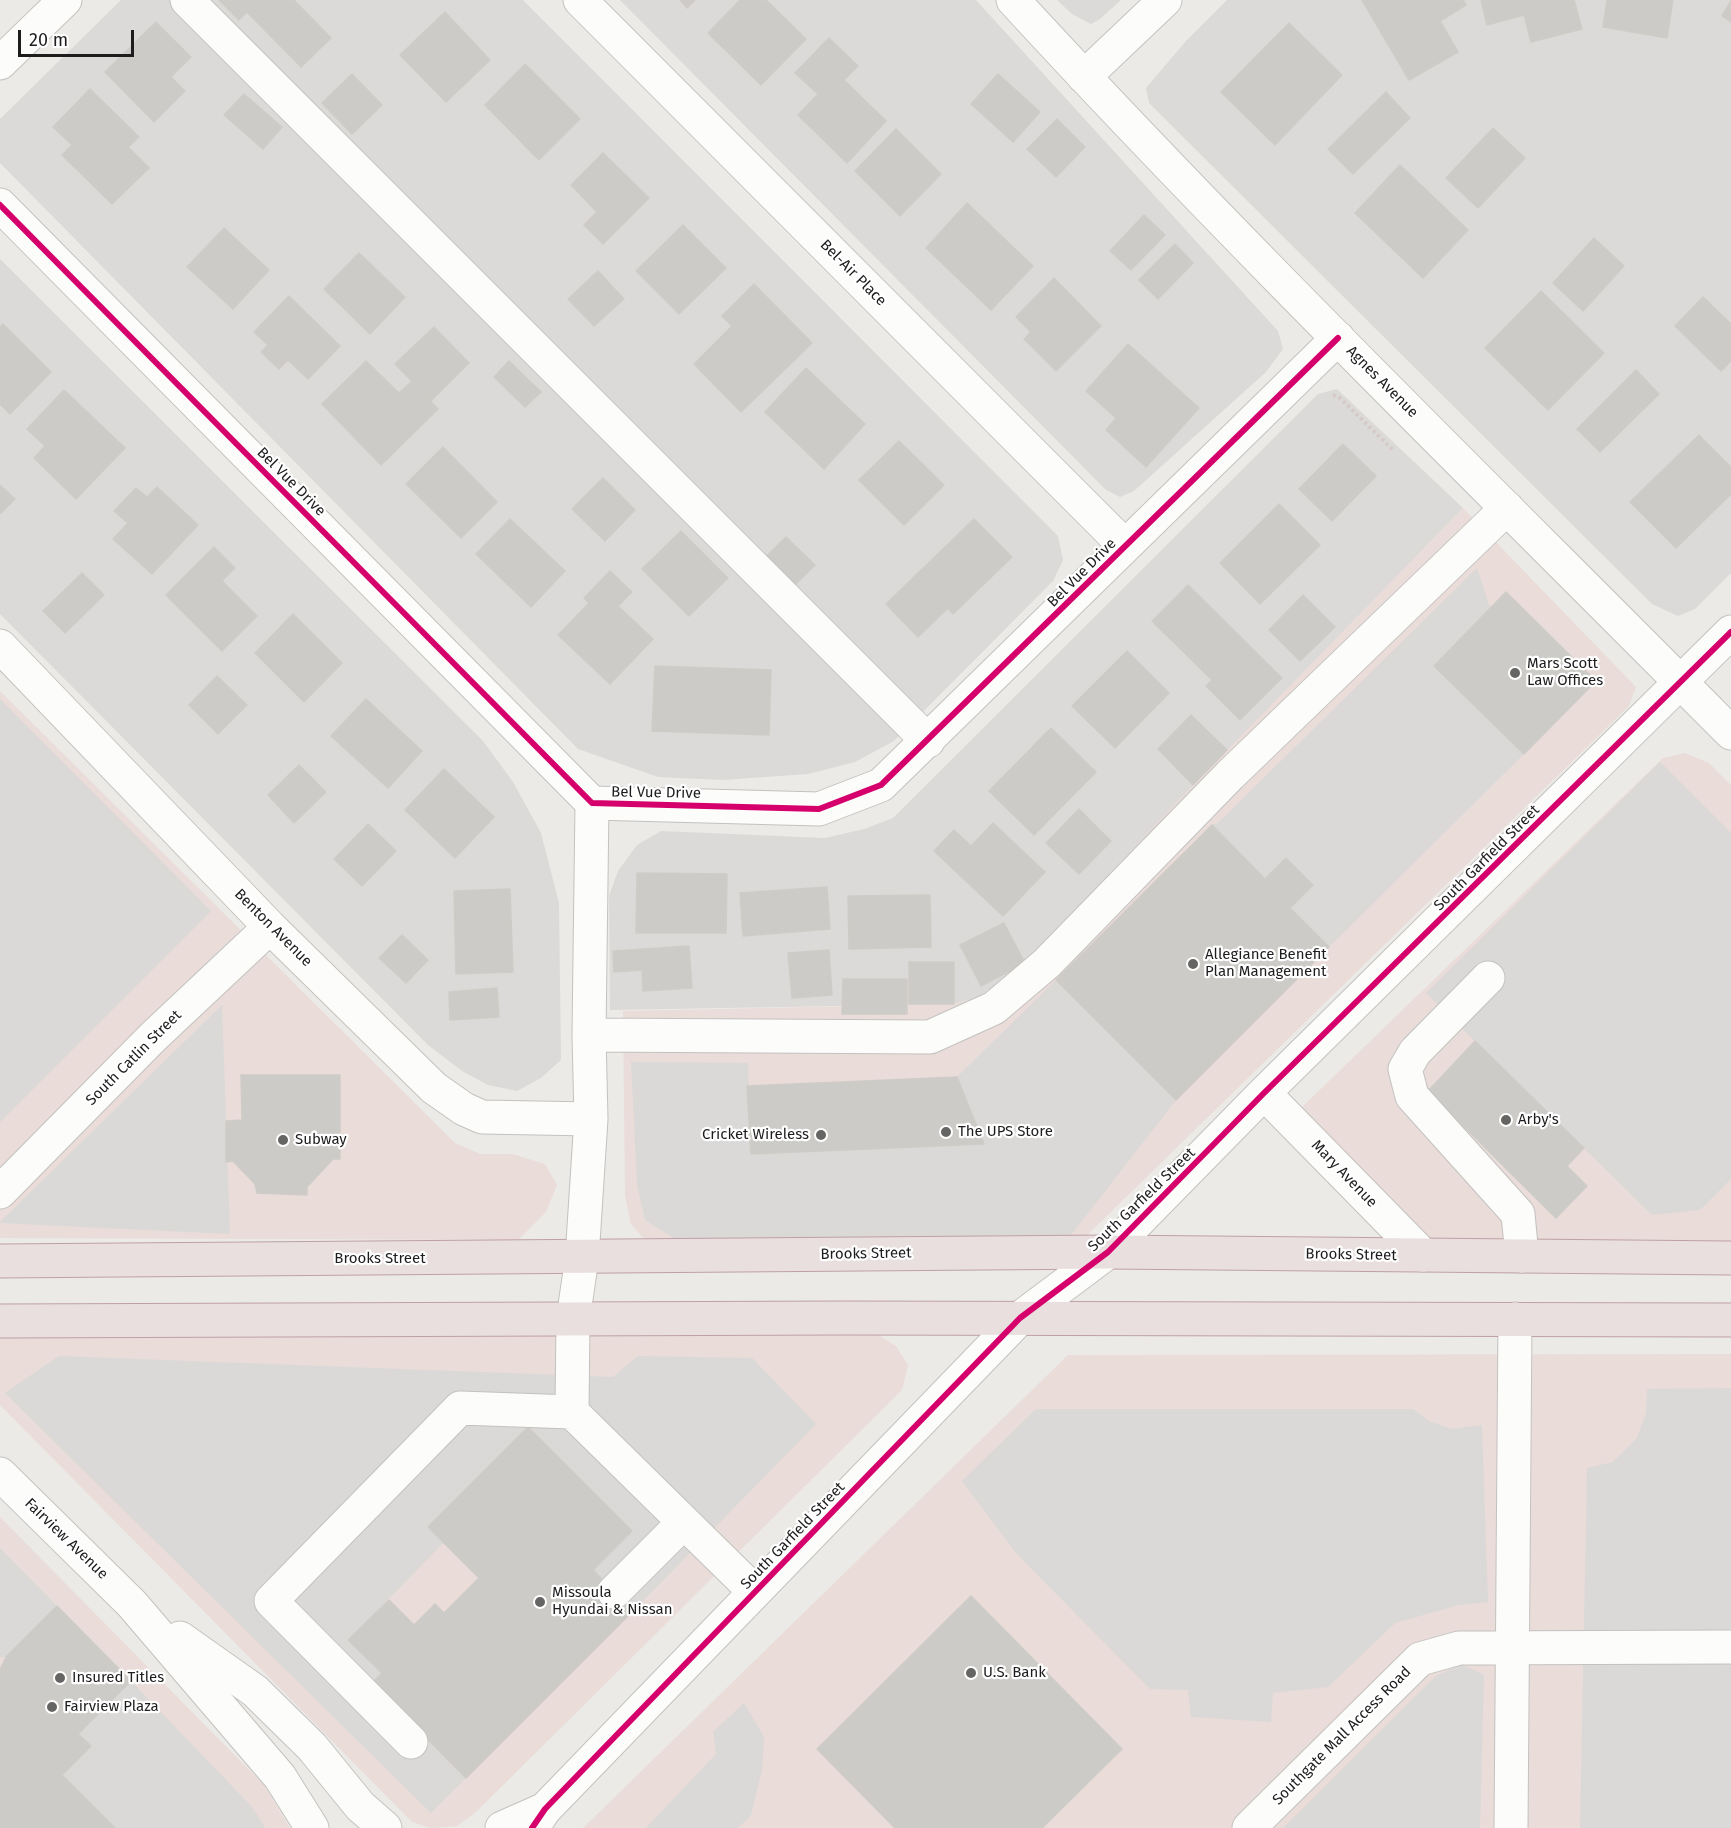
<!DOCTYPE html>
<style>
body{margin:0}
#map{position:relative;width:1731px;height:1828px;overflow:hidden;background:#eceae6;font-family:"Fira Sans",sans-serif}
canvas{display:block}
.scale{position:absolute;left:18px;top:30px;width:116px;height:27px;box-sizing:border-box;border:3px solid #1d1d1d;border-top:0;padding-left:8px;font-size:18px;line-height:21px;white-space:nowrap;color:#1d1d1d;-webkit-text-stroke:4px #fff;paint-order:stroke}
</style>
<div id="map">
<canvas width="1731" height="1828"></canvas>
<div class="scale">20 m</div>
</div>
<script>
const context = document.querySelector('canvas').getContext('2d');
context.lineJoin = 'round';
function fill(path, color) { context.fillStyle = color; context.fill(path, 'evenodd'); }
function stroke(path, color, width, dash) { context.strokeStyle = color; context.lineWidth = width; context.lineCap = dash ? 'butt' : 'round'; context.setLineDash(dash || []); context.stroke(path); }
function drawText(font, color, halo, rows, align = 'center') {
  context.font = font + ' "Fira Sans",sans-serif'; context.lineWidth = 4.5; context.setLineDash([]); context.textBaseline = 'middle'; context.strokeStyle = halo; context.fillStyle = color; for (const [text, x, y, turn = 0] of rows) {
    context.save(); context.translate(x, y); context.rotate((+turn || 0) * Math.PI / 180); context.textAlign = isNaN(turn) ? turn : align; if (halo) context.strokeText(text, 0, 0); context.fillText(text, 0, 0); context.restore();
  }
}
fill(new Path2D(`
 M 121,0 L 523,0 L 1058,536 L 1063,560 L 1053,581 L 894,741 L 855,762 L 808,774 L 723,780 L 658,777 L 578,749 L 0,163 L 0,119 Z
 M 620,0 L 976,0 L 1278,331 L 1283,349 L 1266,372 L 1134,491 L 1120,497 L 1106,490 Z
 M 1057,0 L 1121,0 L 1100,19 L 1091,24 L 1072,14 Z
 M 1227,0 L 1731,0 L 1731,573 L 1695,609 L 1678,616 L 1652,604 L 1149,103 L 1146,88 L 1186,41 Z
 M 0,259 L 483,741 L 513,782 L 541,833 L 559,903 L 561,1060 L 541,1078 L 517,1091 L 488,1085 L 462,1071 L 428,1045 L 0,614 Z
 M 1337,389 L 1463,508 L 1025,963 L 1004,981 L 976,998 L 954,1004 L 610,1010 L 609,896 L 618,871 L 637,845 L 661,831 L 825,838 L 864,829 L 893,818 L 1318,394 Z`), '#dbdad8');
fill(new Path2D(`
 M 1463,508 L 1636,687 L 1629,706 L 1079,1243 L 650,1246 L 631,1224 L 625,1196 L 623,1011 L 954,1004 L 976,998 L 1004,981 L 1025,963 L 1193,785 Z
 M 0,691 L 455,1143 L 480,1154 L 512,1154 L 545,1164 L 557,1185 L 546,1212 L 518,1240 L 0,1238 Z
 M 1685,753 L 1709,763 L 1731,785 L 1731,1246 L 1433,1249 L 1299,1110 L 1663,758 Z
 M 0,1334 L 877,1334 L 896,1346 L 908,1365 L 902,1390 L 475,1813 L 457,1826 L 431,1828 L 412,1822 L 0,1405 Z
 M 1731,1354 L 1731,1828 L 583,1828 L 1068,1355 Z
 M 0,1517 L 264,1785 L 290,1828 L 0,1828 Z`), '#e9dcd9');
fill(new Path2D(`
 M 1477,568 L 1490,608 L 1435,666 L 1524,754 L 1329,947 L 1290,908 L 1313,884 L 1286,858 L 1265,879 L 1212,825 L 1218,823 Z
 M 0,699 L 211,911 L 0,1122 Z
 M 1660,762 L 1731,833 L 1731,1179 L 1700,1210 L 1652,1215 L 1426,993 Z
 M 1056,980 L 1176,1100 L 1071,1235 L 1002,1240 L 677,1240 L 645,1220 L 637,1185 L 631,1062 L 748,1063 L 751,1154 L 984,1144 L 957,1077 Z
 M 222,1005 L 230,1234 L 0,1223 L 0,1222 Z
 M 59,1356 L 613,1377 L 638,1356 L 752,1358 L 816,1424 L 633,1611 L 593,1570 L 632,1531 L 529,1427 L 429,1526 L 444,1542 L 349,1640 L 382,1673 L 466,1778 L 431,1813 L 5,1393 Z
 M 1731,1388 L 1731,1828 L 1580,1828 L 1587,1468 L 1613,1462 L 1637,1438 L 1646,1413 L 1647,1389 Z
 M 1036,1409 L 1413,1409 L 1429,1421 L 1451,1429 L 1482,1425 L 1488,1602 L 1459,1605 L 1395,1623 L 1328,1687 L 1273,1693 L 1271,1722 L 1191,1717 L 1188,1690 L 1150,1689 L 1016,1553 L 962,1481 Z
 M 0,1548 L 57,1606 L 6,1657 L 0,1657 Z
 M 1461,1664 L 1484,1675 L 1480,1828 L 1283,1828 L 1436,1676 Z
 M 131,1681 L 253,1808 L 265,1828 L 115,1828 L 62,1775 L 91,1746 L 78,1734 Z
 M 744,1703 L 764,1737 L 762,1770 L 751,1815 L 738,1828 L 646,1828 L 716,1754 L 713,1732 Z`), '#dad9d7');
const building = new Path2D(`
 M 219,0 L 294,0 L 331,38 L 301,67 L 247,12 L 239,20 Z
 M 680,0 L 695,0 L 687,8 Z
 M 740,0 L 766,0 L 806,39 L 761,85 L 708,33 Z
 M 1362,0 L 1463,0 L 1466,5 L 1440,21 L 1458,52 L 1409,80 Z
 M 1481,0 L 1574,0 L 1582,29 L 1531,42 L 1524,15 L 1487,25 Z
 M 1607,0 L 1673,0 L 1667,38 L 1603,27 Z
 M 1731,1 L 1731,22 L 1722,16 Z
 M 445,12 L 490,60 L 446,102 L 400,55 Z
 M 156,22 L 191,57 L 171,77 L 185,91 L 154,122 L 105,72 Z
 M 1289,23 L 1342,75 L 1275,145 L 1221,92 Z
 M 829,38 L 858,66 L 844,80 L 886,121 L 847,163 L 798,115 L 818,94 L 795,73 Z
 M 525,64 L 580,119 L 539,160 L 485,105 Z
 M 352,74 L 382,105 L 352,134 L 322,103 Z
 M 998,74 L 1040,112 L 1013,142 L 971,104 Z
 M 90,89 L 139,137 L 128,147 L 149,168 L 112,204 L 62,155 L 72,145 L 53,127 Z
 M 1386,92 L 1410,118 L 1353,174 L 1328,149 Z
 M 244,94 L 282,127 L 263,149 L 224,115 Z
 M 1057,119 L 1085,147 L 1056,177 L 1027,149 Z
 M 1493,128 L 1525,158 L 1478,208 L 1446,178 Z
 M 896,129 L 941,174 L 900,216 L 855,171 Z
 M 603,153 L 649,198 L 603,244 L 584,225 L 597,212 L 571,185 Z
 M 1400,165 L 1468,230 L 1423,278 L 1355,213 Z
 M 967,203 L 1033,266 L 991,310 L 926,248 Z
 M 1144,215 L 1165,235 L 1131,270 L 1110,251 Z
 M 683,225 L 726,268 L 679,314 L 636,271 Z
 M 224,228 L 269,270 L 233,309 L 187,267 Z
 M 1594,238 L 1624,266 L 1583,311 L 1553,283 Z
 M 1175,244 L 1193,263 L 1158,299 L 1139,280 Z
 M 359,253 L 405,297 L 370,334 L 324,289 Z
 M 598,271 L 624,299 L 594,326 L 568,299 Z
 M 1054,278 L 1101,326 L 1056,371 L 1024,339 L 1031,332 L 1016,317 Z
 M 754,284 L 812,343 L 741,412 L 694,364 L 732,326 L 722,316 Z
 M 1541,291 L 1604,353 L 1548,410 L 1485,348 Z
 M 289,296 L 340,346 L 308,379 L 288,360 L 279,369 L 261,352 L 268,345 L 254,332 Z
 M 1703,297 L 1731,324 L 1731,361 L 1721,371 L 1675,326 Z
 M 3,324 L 51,372 L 10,414 L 0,404 L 0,327 Z
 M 434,327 L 469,363 L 431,401 L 395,364 Z
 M 1128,344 L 1199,408 L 1146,467 L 1106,430 L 1116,418 L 1086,391 Z
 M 366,361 L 399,393 L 412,381 L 438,409 L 381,465 L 322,404 Z
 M 509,361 L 541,392 L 525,407 L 494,377 Z
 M 806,368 L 865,424 L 824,469 L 765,412 Z
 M 1636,370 L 1659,394 L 1600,452 L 1577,429 Z
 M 64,390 L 125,448 L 76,499 L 34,458 L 45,446 L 27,429 Z
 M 1699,435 L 1731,467 L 1731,494 L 1676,548 L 1630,502 Z
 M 899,441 L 944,485 L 904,525 L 859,480 Z
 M 1343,444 L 1376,476 L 1332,521 L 1299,489 Z
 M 443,447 L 497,502 L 461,538 L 406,484 Z
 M 603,478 L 635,510 L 605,541 L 572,509 Z
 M 0,485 L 15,499 L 0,514 Z
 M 157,487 L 198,525 L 152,574 L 113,539 L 128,523 L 114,511 L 136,488 L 147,497 Z
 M 1279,504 L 1320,545 L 1260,604 L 1220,563 Z
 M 510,519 L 565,571 L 531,607 L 476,554 Z
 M 974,519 L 1012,557 L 953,614 L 948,608 L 918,637 L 886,604 Z
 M 681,531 L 728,578 L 689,616 L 642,569 Z
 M 786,537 L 815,565 L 794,586 L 766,557 Z
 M 214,547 L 235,568 L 222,581 L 257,616 L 222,651 L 166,595 Z
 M 610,571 L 632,592 L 618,606 L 653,639 L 610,684 L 558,635 L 589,603 L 584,598 Z
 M 82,573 L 104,595 L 65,633 L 43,611 Z
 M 1188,585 L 1282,678 L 1240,720 L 1206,686 L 1212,680 L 1152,621 Z
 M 1506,592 L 1596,681 L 1524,754 L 1434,666 Z
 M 1303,595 L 1335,627 L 1300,661 L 1269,630 Z
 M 293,614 L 342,663 L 304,702 L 255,653 Z
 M 1127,651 L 1169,693 L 1115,748 L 1072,706 Z
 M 655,666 L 771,670 L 769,735 L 652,731 Z
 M 217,676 L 247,705 L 218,734 L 189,705 Z
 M 366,699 L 422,751 L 388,788 L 331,736 Z
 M 1191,715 L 1227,750 L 1193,785 L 1158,749 Z
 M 1051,728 L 1096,772 L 1034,835 L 989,791 Z
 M 299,765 L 326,792 L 294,823 L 268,795 Z
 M 444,769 L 494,817 L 455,858 L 405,810 Z
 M 1079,809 L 1111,841 L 1079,874 L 1046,843 Z
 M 993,823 L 1045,872 L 1003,916 L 934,851 L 954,830 L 971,846 Z
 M 368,824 L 396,851 L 362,886 L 334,859 Z
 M 1212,825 L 1265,879 L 1286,858 L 1313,885 L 1290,908 L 1329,947 L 1176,1100 L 1056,980 Z
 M 637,873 L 727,874 L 726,933 L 636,933 Z
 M 827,887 L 830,929 L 743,936 L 740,893 Z
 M 510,889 L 513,972 L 456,974 L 454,891 Z
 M 930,895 L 931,947 L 849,949 L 848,896 Z
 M 1004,923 L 1025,963 L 981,986 L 960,945 Z
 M 402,935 L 428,960 L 406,983 L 379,958 Z
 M 689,946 L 692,988 L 643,991 L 642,970 L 614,972 L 613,951 Z
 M 829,950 L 832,995 L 792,998 L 788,953 Z
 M 909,962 L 954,962 L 954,1004 L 909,1004 Z
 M 843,979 L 907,979 L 907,1014 L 842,1014 Z
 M 497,988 L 499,1017 L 450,1020 L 449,992 Z
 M 1475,1041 L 1584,1148 L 1567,1166 L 1587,1186 L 1556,1218 L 1428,1091 Z
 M 241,1075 L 340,1075 L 340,1159 L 333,1159 L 307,1187 L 307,1195 L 257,1193 L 255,1184 L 233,1161 L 226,1162 L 226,1121 L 242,1120 Z
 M 957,1077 L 984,1144 L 751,1154 L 747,1086 Z
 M 528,1427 L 632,1531 L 593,1570 L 633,1611 L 466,1778 L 372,1683 L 382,1673 L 348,1640 L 389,1600 L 414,1625 L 435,1604 L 444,1613 L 479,1578 L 428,1527 Z
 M 971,1596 L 1122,1749 L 1042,1828 L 895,1828 L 817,1749 Z
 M 57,1606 L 131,1681 L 78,1734 L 91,1746 L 62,1775 L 115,1828 L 0,1828 L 0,1670 L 6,1657 Z`);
fill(building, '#cdcbc7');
stroke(building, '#cfccc8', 1.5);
const minor = new Path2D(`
 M 187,0 L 928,741
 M 580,0 L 1125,546
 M 1013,0 C 1244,251 1490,490 1731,733
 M 0,63 L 65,0
 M 1084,77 L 1165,0
 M 0,205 L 592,803 L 819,809 L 881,785 L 1338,338
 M 0,646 L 270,927 L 434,1088 L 464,1109 L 482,1117 L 591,1119
 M 592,803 L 589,1035 L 591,1119 L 582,1258 L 573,1319 L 572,1412 L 755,1592
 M 1488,978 L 1415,1052 L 1405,1069 L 1412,1096 L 1518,1214 L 1522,1256
 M 589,1035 L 930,1037 L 994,1008 L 1047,963 L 1230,775 L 1507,508
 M 1264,1093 L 1423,1255
 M 0,1192 L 153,1037 L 270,927
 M 0,1474 L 132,1604 L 280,1777 L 312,1828
 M 614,1592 L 683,1523
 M 180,1638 L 255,1691 L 312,1747 L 360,1806 L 385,1828
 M 411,1742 L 271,1601 L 460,1408 L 572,1412
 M 502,1828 L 545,1809
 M 532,1828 L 545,1809 L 1020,1318 L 1108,1252 L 1264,1093 L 1731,632
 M 1249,1828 L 1420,1659 L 1459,1648 L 1731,1647
 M 1511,1828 L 1515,1319`);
const highway = new Path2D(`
 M 0,1261 L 1108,1252 L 1731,1258
 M 0,1321 L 843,1318 L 1731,1320`);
stroke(minor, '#c3c2c0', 35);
stroke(highway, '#bea0a6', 35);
stroke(new Path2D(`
 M 1333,395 L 1340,398 L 1393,450`), '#d5cac7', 4, [3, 3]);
stroke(minor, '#fcfcfb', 33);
stroke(highway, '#e9dfdf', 33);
stroke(new Path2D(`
 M 0,205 L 592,803 L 819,809 L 881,785 L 1338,338
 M 532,1828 L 545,1809 L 1020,1318 L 1108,1252 L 1264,1093 L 1731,632`), '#d6006c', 6);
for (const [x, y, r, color] of [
 [1515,673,6,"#656563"],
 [1193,964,6,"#656563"],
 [1506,1120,6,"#656563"],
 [946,1132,6,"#656563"],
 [821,1135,6,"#656563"],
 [283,1140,6,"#656563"],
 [540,1602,6,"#656563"],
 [971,1673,6,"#656563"],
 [60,1678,6,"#656563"],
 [52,1707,6,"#656563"]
]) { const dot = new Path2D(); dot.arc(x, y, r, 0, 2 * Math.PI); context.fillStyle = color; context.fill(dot); stroke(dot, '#fff', 2); }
drawText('15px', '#1d1d1d', '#fff', [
 ["Bel-Air Place",853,273,45],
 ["Agnes Avenue",1382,382,45],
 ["Bel Vue Drive",291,482,45],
 ["Bel Vue Drive",1082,573,-45],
 ["Bel Vue Drive",656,793,1],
 ["South Garfield Street",1487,858,-45],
 ["Benton Avenue",273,928,45],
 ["South Catlin Street",134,1058,-45],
 ["Mary Avenue",1344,1174,46],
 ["South Garfield Street",1142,1200,-44],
 ["Brooks Street",866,1254,-1],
 ["Brooks Street",1351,1255,1],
 ["Brooks Street",380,1259],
 ["South Garfield Street",793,1536,-46],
 ["Fairview Avenue",66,1539,44],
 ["Southgate Mall Access Road",1342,1736,-45]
]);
drawText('15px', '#1d1d1d', '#fff', [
 ["Mars Scott",1527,664],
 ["Law Offices",1527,681],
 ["Allegiance Benefit",1205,955],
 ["Plan Management",1205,972],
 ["Arby's",1518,1120],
 ["The UPS Store",958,1132],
 ["Cricket Wireless",809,1135,"right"],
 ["Subway",295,1140],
 ["Missoula",552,1593],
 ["Hyundai & Nissan",552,1610],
 ["U.S. Bank",983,1673],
 ["Insured Titles",72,1678],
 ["Fairview Plaza",64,1707]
], 'left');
</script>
